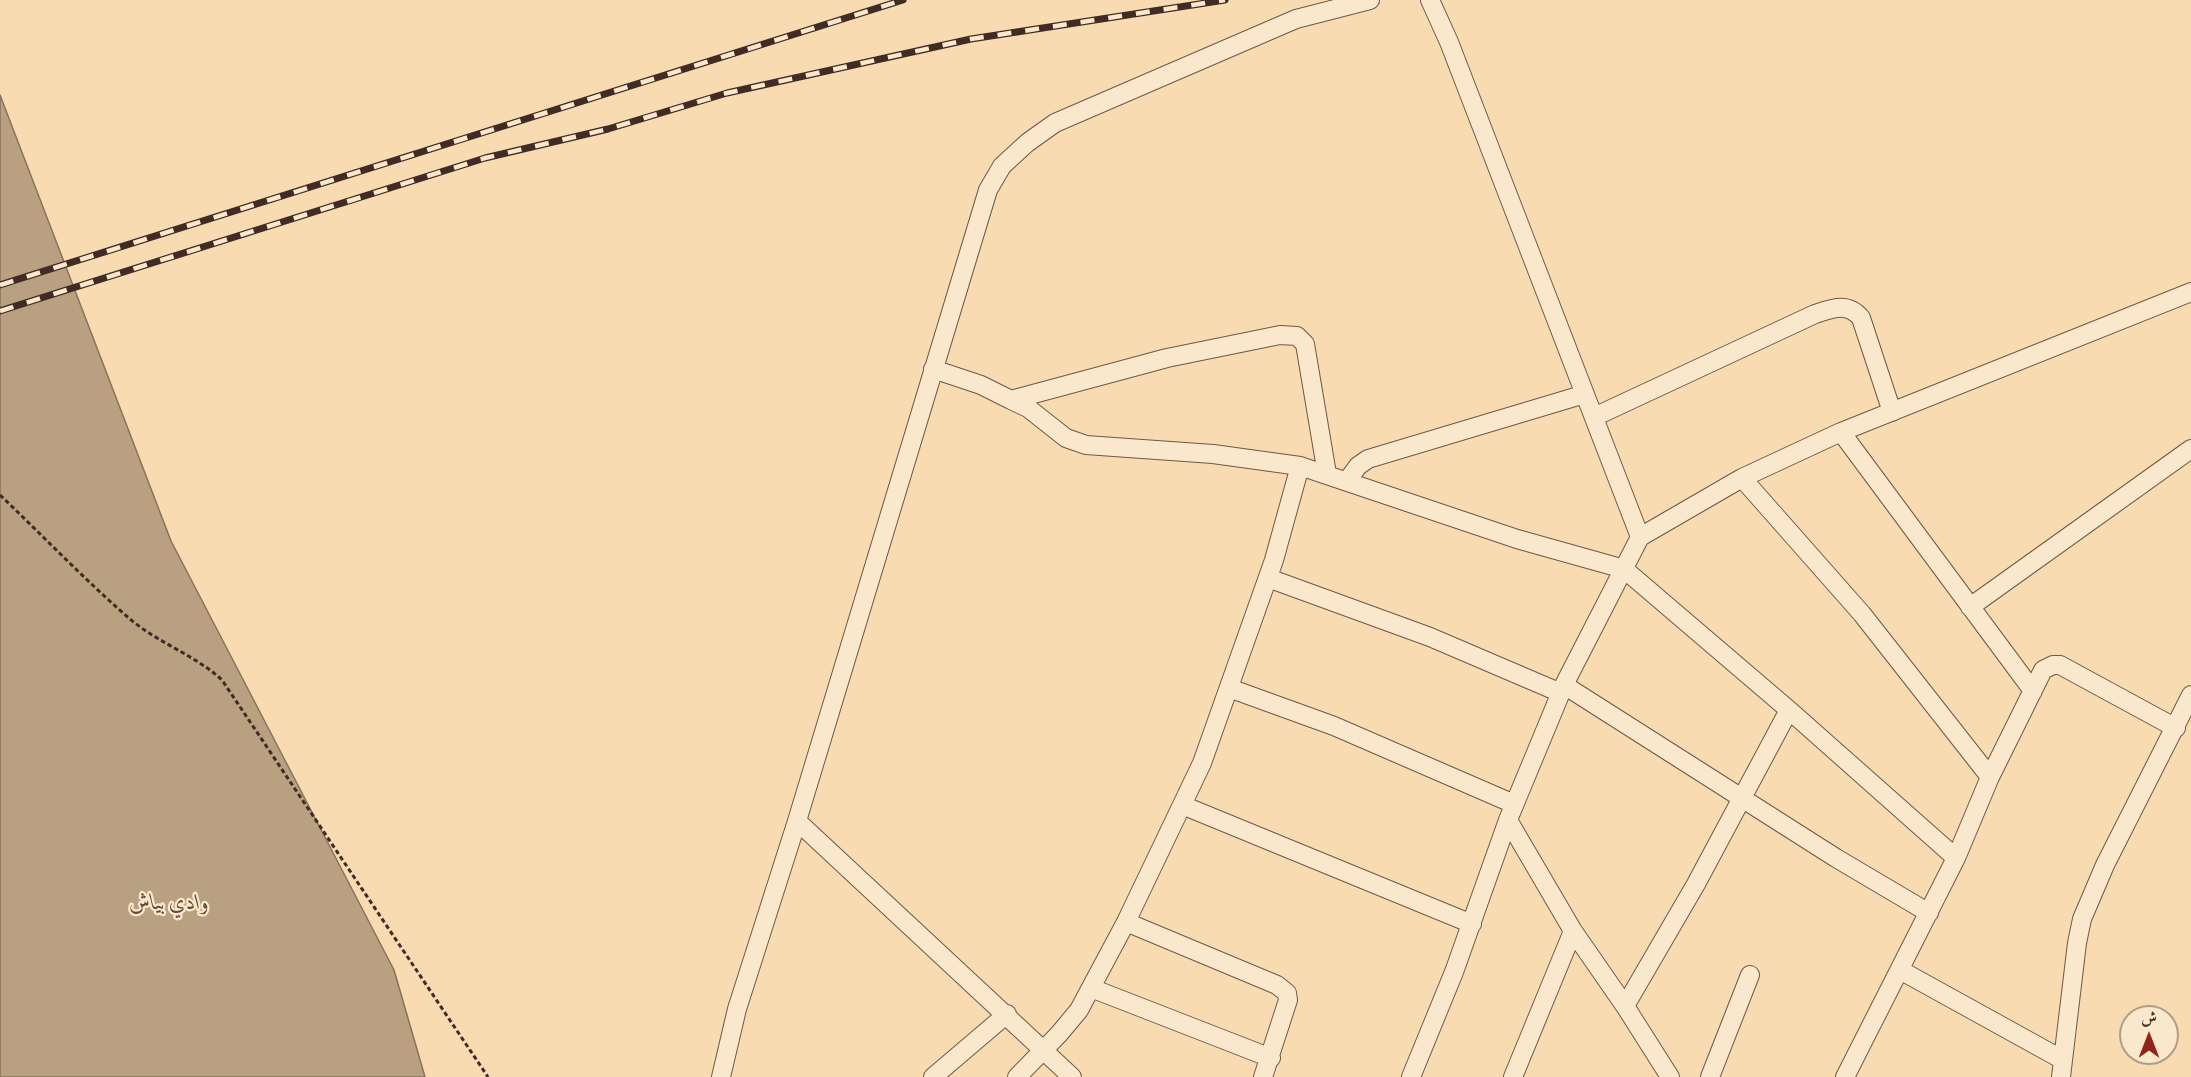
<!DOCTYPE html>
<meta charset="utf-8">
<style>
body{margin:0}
#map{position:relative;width:2191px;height:1077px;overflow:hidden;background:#f8dbb1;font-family:Vollkorn,Amiri,serif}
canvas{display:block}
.north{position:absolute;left:2119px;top:1005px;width:60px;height:60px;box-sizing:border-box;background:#fae8cc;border:2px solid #b09d89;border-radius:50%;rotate:0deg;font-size:16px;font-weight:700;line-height:24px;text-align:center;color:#402c25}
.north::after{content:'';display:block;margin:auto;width:21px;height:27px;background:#8f2418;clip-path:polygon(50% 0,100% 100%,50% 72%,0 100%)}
</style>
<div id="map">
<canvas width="2191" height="1077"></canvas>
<div class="north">ش</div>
</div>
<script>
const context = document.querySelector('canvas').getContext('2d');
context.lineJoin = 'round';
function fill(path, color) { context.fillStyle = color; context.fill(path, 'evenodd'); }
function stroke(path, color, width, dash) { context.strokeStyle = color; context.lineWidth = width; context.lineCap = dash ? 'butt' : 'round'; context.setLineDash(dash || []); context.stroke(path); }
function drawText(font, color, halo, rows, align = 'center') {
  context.font = font + ' Vollkorn,Amiri,serif'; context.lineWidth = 4.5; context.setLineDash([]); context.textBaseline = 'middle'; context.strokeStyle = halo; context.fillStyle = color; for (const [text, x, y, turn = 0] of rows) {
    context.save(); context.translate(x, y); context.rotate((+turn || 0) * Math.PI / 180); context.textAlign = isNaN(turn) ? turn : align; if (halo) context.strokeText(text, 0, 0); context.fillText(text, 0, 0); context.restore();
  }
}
const water = new Path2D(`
 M 0,95 L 171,541 L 394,970 L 425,1077 L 0,1077 Z`);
fill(water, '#b9a081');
stroke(water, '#89725c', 1.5);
const minor = new Path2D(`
 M 1430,0 L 1449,42 L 1640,537
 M 933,369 L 981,385 L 1011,400 L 1028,408 L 1066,438 L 1086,445 L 1213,454 L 1300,466
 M 1011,400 L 1167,358 L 1280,335 L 1297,336 L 1305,344 L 1327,474
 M 1594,417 L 1815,314 C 1833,308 1848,302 1861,318 L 1892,412
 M 1841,432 L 2033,691
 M 1742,478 L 1862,614 L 1990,777
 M 1347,481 L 1358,466 L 1368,459 L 1585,394
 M 1268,578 L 1430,637 L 1561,693
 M 1970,607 L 2191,449
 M 1564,685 L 1836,858 L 1929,913
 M 1229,688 L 1334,726 L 1514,804
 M 1182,805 L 1472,924
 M 797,821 L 1072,1077
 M 1126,922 L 1277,985 L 1287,993 L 1288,1000 L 1263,1077
 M 1900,970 L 2063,1060
 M 1091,988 L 1271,1058
 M 1625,1006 L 1696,884 L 1789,710
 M 721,1077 L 737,1009 L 797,821 L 988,190 L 1002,166 L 1027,143 L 1055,123 L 1296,19 L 1370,0
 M 933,1077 L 1007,1014
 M 1017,1077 L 1059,1034 L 1079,1010 L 1126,922 L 1202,763 L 1274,560 L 1300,466 L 1517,539 L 1624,569 L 1789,710 L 1956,858
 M 1411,1077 L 1454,972 L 1508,820
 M 1513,1077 L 1573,931
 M 1670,1077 L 1625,1006 L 1573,931 L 1508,820 L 1564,685 L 1640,537 L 1742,478 L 1841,432 L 2191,292
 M 1710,1077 L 1750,975
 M 1845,1077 L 1956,858 L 1990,777 L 2043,670 L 2053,665 L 2060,665 L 2176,728
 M 2061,1077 L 2077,943 L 2082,919 L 2105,865 L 2191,695`);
stroke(minor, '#6e5848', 20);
stroke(new Path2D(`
 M 0,495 C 43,536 85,580 130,619 C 158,643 195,655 222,680 L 488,1077`), '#402c25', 3, [4.5, 3]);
stroke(minor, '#fae8cc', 18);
const rail = new Path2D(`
 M 0,285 L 903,0
 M 0,311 L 485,158 L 608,129 L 727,93 L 971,39 L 1225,0`);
stroke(rail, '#402c25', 7);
stroke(rail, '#fae8cc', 4.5, [14]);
drawText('italic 22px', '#5e493c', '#fae8cc', [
 ["وادي بياش",169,905]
]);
</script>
